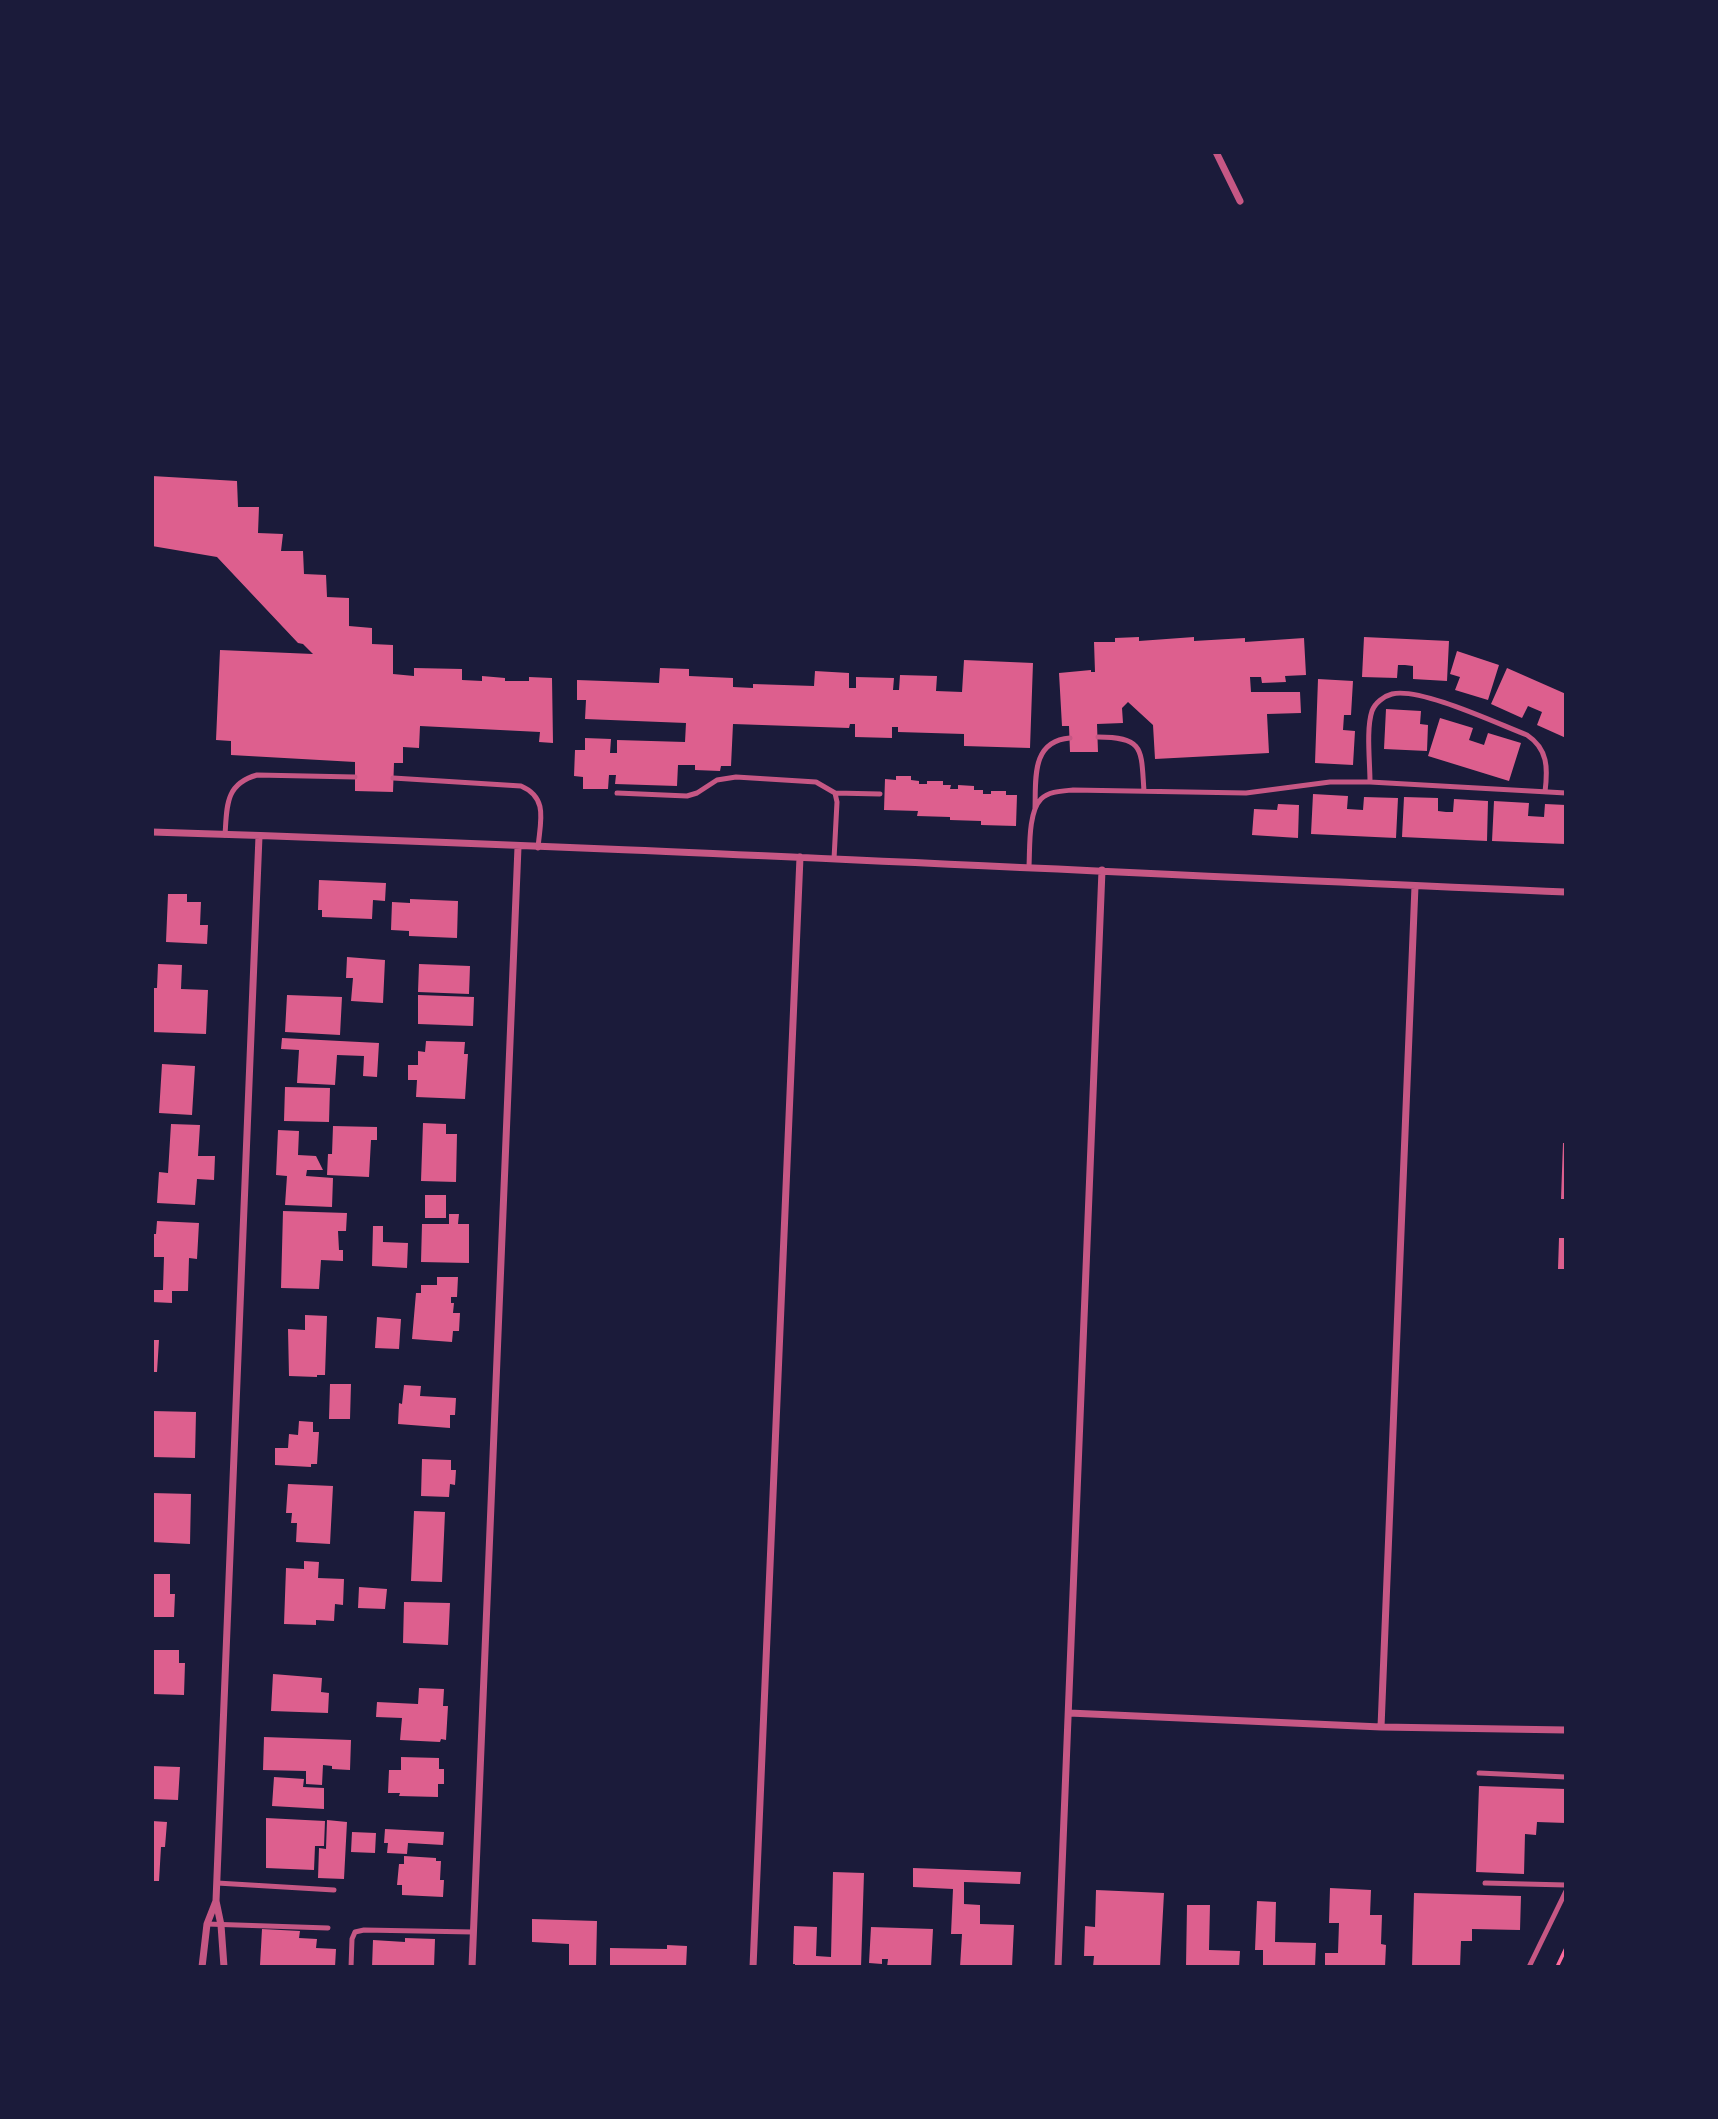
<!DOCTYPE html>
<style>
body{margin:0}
#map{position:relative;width:1718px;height:2119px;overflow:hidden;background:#1b1b3a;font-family:Barlow,sans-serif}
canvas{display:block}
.frame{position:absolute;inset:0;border:154px solid #1b1b3a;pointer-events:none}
</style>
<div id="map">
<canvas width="1718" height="2119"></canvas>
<div class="frame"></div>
</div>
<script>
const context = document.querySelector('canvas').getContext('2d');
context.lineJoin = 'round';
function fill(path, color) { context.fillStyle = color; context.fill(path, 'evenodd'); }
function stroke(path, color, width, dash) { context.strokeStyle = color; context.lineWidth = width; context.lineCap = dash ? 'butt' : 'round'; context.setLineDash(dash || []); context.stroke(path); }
fill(new Path2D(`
 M 152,476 L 237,481 L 238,507 L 259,507 L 258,533 L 283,534 L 281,551 L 303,551 L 304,574 L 326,575 L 327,597 L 349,598 L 349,626 L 372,628 L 372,644 L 393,645 L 393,674 L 414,676 L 414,668 L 462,669 L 462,680 L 482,681 L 482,676 L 505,678 L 505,681 L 529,681 L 529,677 L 552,678 L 553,743 L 539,742 L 540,732 L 420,726 L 419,748 L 403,747 L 403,763 L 394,763 L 393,792 L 355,791 L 355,762 L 231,755 L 231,741 L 216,740 L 220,650 L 313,654 L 303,644 L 298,643 L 217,557 L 152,546 Z
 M 1139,637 L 1139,641 L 1194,637 L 1194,641 L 1245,638 L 1245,642 L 1304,638 L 1306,675 L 1285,676 L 1286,682 L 1262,683 L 1261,677 L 1250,677 L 1251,692 L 1300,692 L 1301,713 L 1267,714 L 1269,753 L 1155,759 L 1153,725 L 1128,702 L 1122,708 L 1123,723 L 1097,724 L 1098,752 L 1070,752 L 1069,726 L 1062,726 L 1059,673 L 1091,670 L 1091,672 L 1095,672 L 1094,642 L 1115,642 L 1115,638 Z
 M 1364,637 L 1449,641 L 1447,681 L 1413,679 L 1413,666 L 1405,665 L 1398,665 L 1397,678 L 1362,677 Z
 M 1457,651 L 1499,665 L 1488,700 L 1455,690 L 1460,677 L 1450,674 Z
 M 964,660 L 1033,663 L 1030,748 L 964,746 L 964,734 L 898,732 L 898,727 L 892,727 L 892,738 L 855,737 L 855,724 L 850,724 L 849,728 L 733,724 L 731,766 L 721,766 L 720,771 L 695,770 L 695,765 L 678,765 L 677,786 L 615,784 L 616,775 L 609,775 L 608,789 L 583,789 L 583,777 L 574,776 L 575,750 L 585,750 L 585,738 L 611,739 L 610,753 L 617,753 L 617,740 L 685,742 L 686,723 L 585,719 L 586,700 L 577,700 L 577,680 L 659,683 L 660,668 L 689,669 L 689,676 L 733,678 L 733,687 L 753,688 L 753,684 L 814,686 L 815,671 L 849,673 L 849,688 L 856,688 L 856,677 L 894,678 L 893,690 L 899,690 L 900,675 L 937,676 L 936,691 L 962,692 Z
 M 1507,668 L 1566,694 L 1566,738 L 1537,725 L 1542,712 L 1528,706 L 1522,718 L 1491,704 Z
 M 1318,679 L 1353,681 L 1351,715 L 1344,715 L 1343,730 L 1355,731 L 1353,765 L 1315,763 Z
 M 1386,709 L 1421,711 L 1420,724 L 1428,725 L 1427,751 L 1384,749 Z
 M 1440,718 L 1473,728 L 1469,740 L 1484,745 L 1488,733 L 1521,743 L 1509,781 L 1428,756 Z
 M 896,776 L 911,776 L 911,780 L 919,781 L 919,784 L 927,784 L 927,781 L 943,781 L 943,785 L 951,785 L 950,789 L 958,789 L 958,785 L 974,786 L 974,790 L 983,790 L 983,794 L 991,794 L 991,791 L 1006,791 L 1006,795 L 1017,795 L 1016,826 L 981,825 L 981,821 L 950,820 L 950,817 L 917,816 L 918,811 L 884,810 L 885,779 L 896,780 Z
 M 1313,794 L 1348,796 L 1347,809 L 1363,810 L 1364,797 L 1398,798 L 1396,838 L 1311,834 Z
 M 1404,797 L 1438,798 L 1438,811 L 1446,812 L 1453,812 L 1454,799 L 1488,801 L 1487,841 L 1402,837 Z
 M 1494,801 L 1529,803 L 1528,816 L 1544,817 L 1545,804 L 1566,805 L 1566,844 L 1492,841 Z
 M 1278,804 L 1299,805 L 1298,838 L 1252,835 L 1254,809 L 1277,810 Z
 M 319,880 L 386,883 L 385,901 L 373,900 L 372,919 L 322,917 L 322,910 L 318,910 Z
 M 168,894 L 187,894 L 187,902 L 201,902 L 200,925 L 208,925 L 207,944 L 166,942 Z
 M 410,899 L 458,901 L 457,938 L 409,936 L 409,931 L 391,930 L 392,902 L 410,903 Z
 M 347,957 L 385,960 L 383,1003 L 351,1001 L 353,978 L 346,978 Z
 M 158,964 L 182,965 L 181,989 L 208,990 L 206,1034 L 152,1032 L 152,988 L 157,988 Z
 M 419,964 L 470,966 L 469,994 L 418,992 Z
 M 287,995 L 342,997 L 340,1035 L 285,1032 Z
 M 418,995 L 474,997 L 473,1026 L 418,1024 Z
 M 282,1038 L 379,1043 L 377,1077 L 363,1076 L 364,1056 L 337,1055 L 335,1085 L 297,1083 L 299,1050 L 281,1049 Z
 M 426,1041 L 465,1042 L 464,1054 L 468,1054 L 465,1099 L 416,1097 L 417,1080 L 408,1080 L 408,1065 L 418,1065 L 418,1051 L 425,1052 Z
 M 162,1064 L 195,1066 L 192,1115 L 159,1113 Z
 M 285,1087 L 330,1088 L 329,1122 L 284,1121 Z
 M 423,1123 L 446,1124 L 446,1134 L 457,1134 L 456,1182 L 421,1181 Z
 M 171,1124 L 200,1125 L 198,1156 L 215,1156 L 214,1180 L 197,1179 L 195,1205 L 157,1203 L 159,1172 L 168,1173 Z
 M 333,1126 L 377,1127 L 377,1140 L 371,1140 L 369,1177 L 327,1175 L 328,1154 L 332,1154 Z
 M 278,1130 L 299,1131 L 298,1155 L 316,1156 L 323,1170 L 307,1170 L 306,1176 L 333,1178 L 332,1207 L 285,1205 L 287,1176 L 276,1175 Z
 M 1563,1143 L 1566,1143 L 1566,1199 L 1561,1199 Z
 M 425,1195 L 446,1195 L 446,1218 L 425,1218 Z
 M 283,1211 L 347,1213 L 346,1231 L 338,1231 L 339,1250 L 343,1250 L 343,1261 L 321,1260 L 319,1289 L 281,1288 Z
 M 449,1214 L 459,1214 L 458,1224 L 469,1224 L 469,1263 L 421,1262 L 422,1224 L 449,1224 Z
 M 157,1221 L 199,1223 L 197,1259 L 189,1258 L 188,1291 L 172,1291 L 172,1303 L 152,1302 L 152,1290 L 163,1290 L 164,1257 L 152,1257 L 152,1234 L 156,1234 Z
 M 373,1226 L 383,1226 L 383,1242 L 408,1243 L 407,1268 L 372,1266 Z
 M 1559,1238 L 1566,1238 L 1566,1269 L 1558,1269 Z
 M 437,1277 L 458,1277 L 457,1297 L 451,1297 L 451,1303 L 454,1303 L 453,1313 L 460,1313 L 459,1331 L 453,1331 L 452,1342 L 412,1339 L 416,1293 L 421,1293 L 421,1285 L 437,1285 Z
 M 305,1315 L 327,1316 L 325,1375 L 317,1375 L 317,1377 L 289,1376 L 288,1329 L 305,1330 Z
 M 377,1317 L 401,1319 L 399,1349 L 375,1348 Z
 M 152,1340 L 159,1340 L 157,1372 L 152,1372 Z
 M 330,1384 L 351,1384 L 350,1419 L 329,1419 Z
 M 404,1385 L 421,1386 L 420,1396 L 456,1398 L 455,1415 L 450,1415 L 450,1428 L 398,1424 L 399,1403 L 402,1404 Z
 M 152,1411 L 196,1412 L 195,1458 L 152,1457 Z
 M 299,1421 L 313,1422 L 313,1432 L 319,1432 L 317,1464 L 311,1464 L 311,1467 L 275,1465 L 275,1448 L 288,1448 L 289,1434 L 298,1435 Z
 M 422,1459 L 451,1460 L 451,1470 L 456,1470 L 455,1485 L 450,1484 L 449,1497 L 421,1496 Z
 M 288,1484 L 333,1486 L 330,1544 L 296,1542 L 297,1523 L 291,1523 L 292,1513 L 286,1513 Z
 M 152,1493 L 191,1494 L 190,1544 L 152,1542 Z
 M 414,1511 L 445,1512 L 442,1582 L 411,1581 Z
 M 304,1561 L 319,1562 L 318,1578 L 344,1579 L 343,1605 L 335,1604 L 334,1621 L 316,1620 L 316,1625 L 284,1624 L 286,1568 L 304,1569 Z
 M 152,1574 L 170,1574 L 170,1594 L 175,1594 L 174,1617 L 152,1617 Z
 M 359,1587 L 387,1589 L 385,1609 L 358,1608 Z
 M 404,1602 L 450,1603 L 448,1645 L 403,1643 Z
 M 152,1650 L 179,1650 L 179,1663 L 185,1663 L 184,1695 L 152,1694 Z
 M 273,1674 L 322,1678 L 321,1692 L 329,1693 L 328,1713 L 271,1711 Z
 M 419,1688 L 444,1689 L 443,1706 L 448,1706 L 446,1740 L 441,1739 L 440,1742 L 400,1740 L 402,1718 L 376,1717 L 377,1702 L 418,1704 Z
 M 264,1737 L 351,1740 L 350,1770 L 332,1769 L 332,1766 L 323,1765 L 322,1785 L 306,1784 L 306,1771 L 263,1770 Z
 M 401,1757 L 439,1758 L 439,1769 L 444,1769 L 444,1784 L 438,1784 L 438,1797 L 399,1796 L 400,1793 L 388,1793 L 389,1770 L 401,1770 Z
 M 152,1766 L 180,1767 L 178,1800 L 152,1799 Z
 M 274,1777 L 304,1779 L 303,1787 L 324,1788 L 324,1809 L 272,1806 Z
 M 1479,1786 L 1566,1789 L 1566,1823 L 1537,1822 L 1536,1835 L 1525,1834 L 1524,1874 L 1476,1872 Z
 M 266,1818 L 325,1821 L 324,1846 L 315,1846 L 314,1870 L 266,1868 Z
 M 327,1820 L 347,1822 L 344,1879 L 318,1878 L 319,1848 L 326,1849 Z
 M 152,1821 L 167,1822 L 165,1847 L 161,1847 L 159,1881 L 152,1881 Z
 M 385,1829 L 444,1832 L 443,1845 L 408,1843 L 407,1854 L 387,1853 L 388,1843 L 384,1843 Z
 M 352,1832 L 376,1833 L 375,1853 L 351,1852 Z
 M 404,1856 L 436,1858 L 436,1861 L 441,1861 L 440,1880 L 444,1880 L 443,1897 L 402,1895 L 402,1885 L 397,1885 L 399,1864 L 404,1864 Z
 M 913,1868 L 1021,1872 L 1020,1884 L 964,1882 L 964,1904 L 980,1905 L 980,1924 L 1014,1925 L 1012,1967 L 960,1967 L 962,1934 L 951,1934 L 953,1889 L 913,1887 Z
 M 833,1872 L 864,1873 L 861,1967 L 795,1967 L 795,1964 L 793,1964 L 794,1926 L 817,1927 L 816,1956 L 831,1957 Z
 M 1330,1888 L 1371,1890 L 1370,1915 L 1382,1915 L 1381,1944 L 1386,1945 L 1385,1967 L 1325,1967 L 1325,1953 L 1338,1953 L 1339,1923 L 1329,1923 Z
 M 1096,1890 L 1164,1893 L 1160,1967 L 1093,1967 L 1094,1956 L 1084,1956 L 1085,1926 L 1095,1927 Z
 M 1414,1893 L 1521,1896 L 1520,1930 L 1472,1929 L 1472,1941 L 1461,1941 L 1460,1967 L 1412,1967 Z
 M 1257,1901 L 1276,1902 L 1275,1942 L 1316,1943 L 1315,1967 L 1263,1967 L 1263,1950 L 1255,1950 Z
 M 1187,1905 L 1210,1905 L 1209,1950 L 1240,1951 L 1239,1967 L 1186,1967 Z
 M 532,1919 L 597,1921 L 596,1967 L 569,1967 L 569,1944 L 532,1942 Z
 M 871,1927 L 933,1929 L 931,1967 L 887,1967 L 888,1959 L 882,1959 L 882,1964 L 869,1963 Z
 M 262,1929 L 300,1931 L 299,1938 L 317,1939 L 316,1948 L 336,1949 L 335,1967 L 260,1965 Z
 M 405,1938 L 435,1939 L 434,1967 L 372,1967 L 373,1940 L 405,1942 Z
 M 667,1945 L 687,1946 L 686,1967 L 610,1967 L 610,1948 L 667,1949 Z`), '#dd5f8e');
stroke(new Path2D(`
 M 1557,1967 L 1566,1948`), '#ff6b9d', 3.5);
stroke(new Path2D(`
 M 1098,737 C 1145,737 1141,750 1144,791
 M 393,778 L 521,786 C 549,798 540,822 538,848
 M 1370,782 C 1370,762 1366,729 1372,711 C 1375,703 1384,696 1392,694 C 1420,687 1498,724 1527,735 C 1548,749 1548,768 1545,792
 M 617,793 L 687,796 L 697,793 L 717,780 L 736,777 L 816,782 L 835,793 L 837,802 L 834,859
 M 835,793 L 880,794
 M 1035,808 C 1036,779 1031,741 1070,738
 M 225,835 C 227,806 225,784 257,775 L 355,777
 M 1029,866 C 1030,849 1028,812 1041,799 C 1049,791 1063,791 1073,790 L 1246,793 L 1330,782 L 1370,782 L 1566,793
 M 1479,1773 L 1566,1777
 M 217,1883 L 334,1890
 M 1485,1883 L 1566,1885
 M 207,1924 L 328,1928
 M 351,1967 L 352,1939 L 355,1932 L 364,1930 L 473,1932
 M 1529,1967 L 1566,1891`), '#c65784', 5);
stroke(new Path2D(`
 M 1216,152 L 1240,201
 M 152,832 C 624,847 1095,872 1566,892
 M 1069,1713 L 1381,1727 L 1566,1730
 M 1381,1727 L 1415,886
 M 202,1967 L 207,1924 L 216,1901
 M 224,1967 L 221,1925 L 216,1901 L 259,836
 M 472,1967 L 518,847
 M 753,1967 L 800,857
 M 1058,1967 L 1102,870`), '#c65784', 7);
</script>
